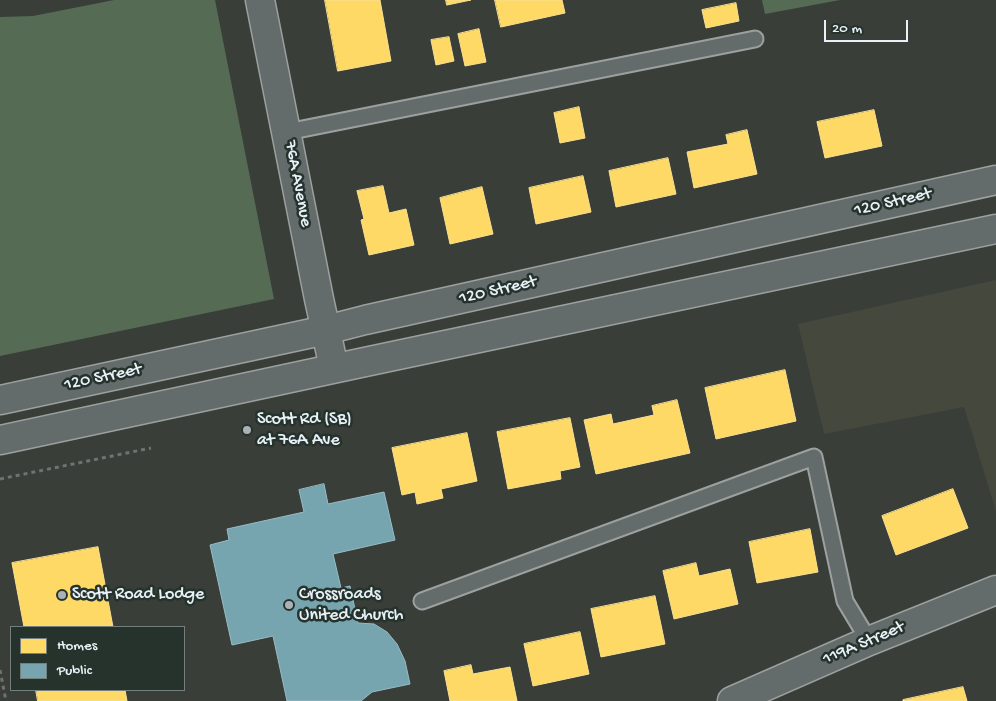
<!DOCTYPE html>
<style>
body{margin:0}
#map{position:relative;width:996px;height:701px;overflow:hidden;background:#3a3e39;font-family:"Gochi Hand",sans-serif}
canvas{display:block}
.legend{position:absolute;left:10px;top:626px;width:175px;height:65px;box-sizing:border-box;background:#26332d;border:1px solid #747f7e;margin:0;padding:6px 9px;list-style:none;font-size:15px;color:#e8f1f8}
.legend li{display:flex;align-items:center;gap:10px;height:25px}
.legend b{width:25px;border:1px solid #747f7e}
.scale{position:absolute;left:824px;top:20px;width:84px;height:22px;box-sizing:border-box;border:2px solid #e8f1f8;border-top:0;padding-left:6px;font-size:15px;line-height:18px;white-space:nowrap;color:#e8f1f8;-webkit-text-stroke:4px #26332d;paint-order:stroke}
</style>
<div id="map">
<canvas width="996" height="701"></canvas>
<ul class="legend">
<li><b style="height:14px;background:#ffd966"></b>Homes</li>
<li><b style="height:14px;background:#76a5af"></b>Public</li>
</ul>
<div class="scale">20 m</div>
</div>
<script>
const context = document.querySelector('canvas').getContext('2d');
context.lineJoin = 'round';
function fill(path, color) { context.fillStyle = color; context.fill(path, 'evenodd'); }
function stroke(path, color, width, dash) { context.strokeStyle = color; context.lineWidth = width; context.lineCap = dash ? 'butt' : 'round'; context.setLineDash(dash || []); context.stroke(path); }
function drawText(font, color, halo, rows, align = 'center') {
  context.font = font + ' "Gochi Hand",sans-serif'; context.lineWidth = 5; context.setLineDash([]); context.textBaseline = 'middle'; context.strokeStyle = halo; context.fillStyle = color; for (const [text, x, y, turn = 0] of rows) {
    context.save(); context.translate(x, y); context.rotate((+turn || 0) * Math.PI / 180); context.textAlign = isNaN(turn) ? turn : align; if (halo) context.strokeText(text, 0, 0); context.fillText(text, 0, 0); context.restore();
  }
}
fill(new Path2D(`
 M 996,280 L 996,511 L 964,407 L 824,434 L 798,324 Z`), '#44483d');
fill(new Path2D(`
 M 114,0 L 215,0 L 274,299 L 0,356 L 0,17 L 33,16 Z
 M 762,0 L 840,0 L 765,14 Z`), '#556b53');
const homes = new Path2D(`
 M 325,0 L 380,0 L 391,61 L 338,71 Z
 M 446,0 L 471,0 L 447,5 Z
 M 495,0 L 562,0 L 565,13 L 501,27 Z
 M 736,3 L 739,21 L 706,28 L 702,10 Z
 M 479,29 L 486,62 L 465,66 L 458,34 Z
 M 449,37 L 454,61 L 436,65 L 431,40 Z
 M 579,107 L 585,138 L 560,143 L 554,113 Z
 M 874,110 L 882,146 L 825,158 L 817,122 Z
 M 747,130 L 757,174 L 694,188 L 687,152 L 728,144 L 726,135 Z
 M 668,158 L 676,194 L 616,207 L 609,171 Z
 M 583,176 L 591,212 L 536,224 L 529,188 Z
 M 383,186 L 389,213 L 406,209 L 414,245 L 369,255 L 361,220 L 364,219 L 357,191 Z
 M 482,187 L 493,234 L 450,244 L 440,198 Z
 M 785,370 L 796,421 L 716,439 L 705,388 Z
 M 677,400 L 690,453 L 596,474 L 584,420 L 611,414 L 613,424 L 654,415 L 652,406 Z
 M 570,418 L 580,467 L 560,471 L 561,479 L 508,489 L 497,432 Z
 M 467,433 L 477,481 L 441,489 L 443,498 L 417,504 L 415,492 L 402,495 L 392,448 Z
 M 953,489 L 968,528 L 896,555 L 882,516 Z
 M 810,529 L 818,572 L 757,583 L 749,542 Z
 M 98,547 L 113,627 L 24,627 L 12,563 Z
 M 696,563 L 699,576 L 730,569 L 738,604 L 674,619 L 663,571 Z
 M 655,596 L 665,644 L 601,657 L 591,609 Z
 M 580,632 L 589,674 L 533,686 L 524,644 Z
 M 471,665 L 473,674 L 510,667 L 517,701 L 450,701 L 444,671 Z
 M 963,687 L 967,701 L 903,701 L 903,700 Z
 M 36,690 L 125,690 L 127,701 L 38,701 Z`);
fill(homes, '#ffd966');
stroke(homes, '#f8e092', 1);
const public = new Path2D(`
 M 324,484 L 328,504 L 384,492 L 395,540 L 333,554 L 341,588 L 350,586 L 358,623 L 374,624 L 387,632 L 397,644 L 405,661 L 410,684 L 372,692 L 361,701 L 287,701 L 273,636 L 232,645 L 210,545 L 229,540 L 227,529 L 304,512 L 299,490 Z`);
fill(public, '#76a5af');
stroke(public, '#98bcc5', 1);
const lane = new Path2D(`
 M 287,132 L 755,39
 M 422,601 L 814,457 L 845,601 L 869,641`);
const street = new Path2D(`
 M 260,0 L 319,299 L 334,368
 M 732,701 L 869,641 L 996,590`);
const secondary = new Path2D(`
 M 0,400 L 326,330 L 365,320 L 996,180
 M 0,440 L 365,362 L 996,229`);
stroke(lane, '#9ca09f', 19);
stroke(street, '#9ca09f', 31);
stroke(secondary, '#9ca09f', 31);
stroke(new Path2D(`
 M 0,479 L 151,448
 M 0,670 L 6,701`), '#6f7271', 3, [4, 4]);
stroke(lane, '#646b6b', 15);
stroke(street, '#646b6b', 28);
stroke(secondary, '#646b6b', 28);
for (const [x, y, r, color] of [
 [247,430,5,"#abb2b5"],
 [62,595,5,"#abb2b5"],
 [289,605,5,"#abb2b5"]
]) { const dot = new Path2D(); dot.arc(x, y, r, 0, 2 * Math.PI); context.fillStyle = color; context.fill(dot); stroke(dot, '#26332d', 2); }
drawText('18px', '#e8f1f8', '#26332d', [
 ["76A Avenue",297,184,79],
 ["120 Street",893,203,-13],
 ["120 Street",498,291,-13],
 ["120 Street",103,378,-12],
 ["119A Street",864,644,-23]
]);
drawText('18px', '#e8f1f8', '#26332d', [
 ["Scott Rd (SB)",257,420],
 ["at 76A Ave",257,441],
 ["Scott Road Lodge",72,595],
 ["Crossroads",299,595],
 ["United Church",299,616]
], 'left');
</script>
